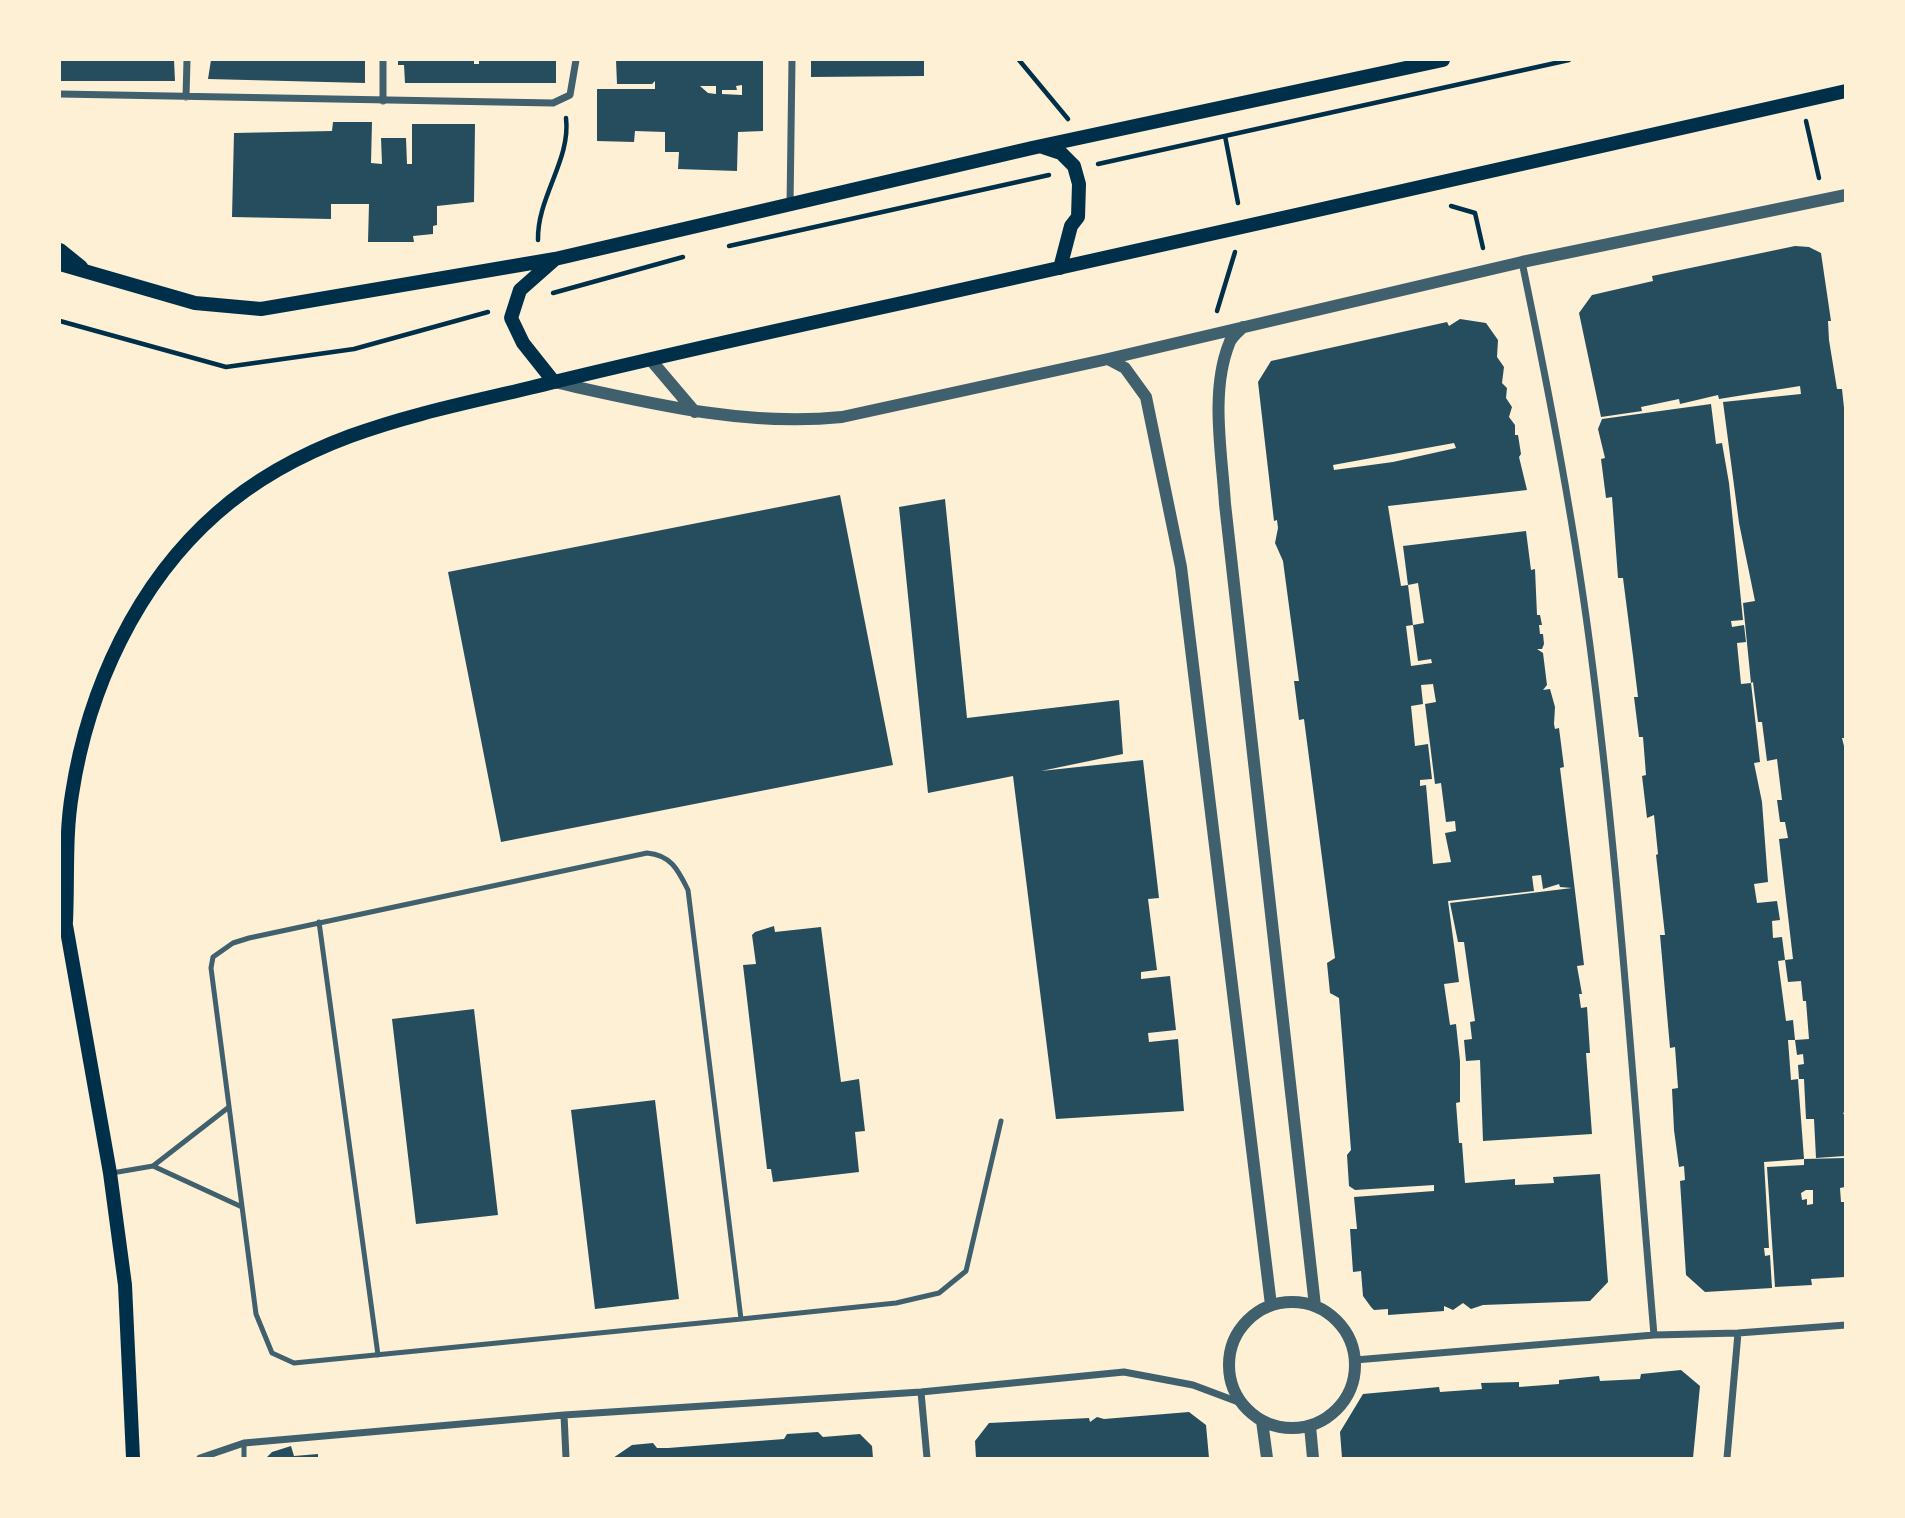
<!DOCTYPE html>
<style>
body{margin:0}
#map{position:relative;width:1905px;height:1518px;overflow:hidden;background:#fdf0d5;font-family:"Archivo Narrow",sans-serif}
canvas{display:block}
.frame{position:absolute;inset:0;border:61px solid #fdf0d5;pointer-events:none}
</style>
<div id="map">
<canvas width="1905" height="1518"></canvas>
<div class="frame"></div>
</div>
<script>
const context = document.querySelector('canvas').getContext('2d');
context.lineJoin = 'round';
function fill(path, color) { context.fillStyle = color; context.fill(path, 'evenodd'); }
function stroke(path, color, width, dash) { context.strokeStyle = color; context.lineWidth = width; context.lineCap = dash ? 'butt' : 'round'; context.setLineDash(dash || []); context.stroke(path); }
fill(new Path2D(`
 M 61,60 L 174,60 L 175,81 L 61,81 Z
 M 211,60 L 365,60 L 365,83 L 208,79 Z
 M 398,60 L 474,60 L 474,64 L 479,64 L 479,60 L 556,60 L 556,83 L 405,83 L 404,65 L 398,65 Z
 M 616,60 L 763,60 L 763,131 L 738,132 L 737,171 L 678,169 L 679,152 L 665,152 L 665,132 L 635,131 L 634,142 L 597,141 L 597,89 L 655,89 L 655,81 L 652,84 L 617,84 ZM 742,85 L 742,95 L 722,94 L 722,90 L 737,90 L 736,86 ZM 700,86 L 716,86 L 716,94 L 708,93 Z
 M 811,60 L 924,60 L 924,76 L 811,77 Z
 M 333,122 L 372,122 L 371,163 L 382,164 L 381,138 L 406,138 L 407,164 L 412,164 L 412,124 L 475,124 L 474,202 L 437,206 L 437,225 L 433,226 L 433,234 L 413,236 L 414,242 L 368,242 L 369,204 L 331,204 L 331,219 L 232,217 L 234,133 L 332,131 Z
 M 1795,246 L 1809,247 L 1821,253 L 1831,321 L 1828,321 L 1829,340 L 1837,389 L 1842,389 L 1845,417 L 1845,738 L 1842,738 L 1845,750 L 1845,1112 L 1843,1113 L 1845,1116 L 1845,1156 L 1816,1158 L 1814,1119 L 1806,1119 L 1804,1079 L 1799,1079 L 1798,1065 L 1804,1064 L 1803,1054 L 1797,1055 L 1795,1040 L 1809,1039 L 1806,1001 L 1803,1001 L 1801,981 L 1788,982 L 1785,960 L 1778,961 L 1786,1021 L 1793,1020 L 1795,1040 L 1788,1040 L 1791,1080 L 1798,1079 L 1804,1159 L 1764,1162 L 1769,1248 L 1764,1248 L 1765,1256 L 1770,1255 L 1772,1288 L 1705,1292 L 1686,1275 L 1680,1181 L 1685,1180 L 1684,1166 L 1679,1167 L 1674,1130 L 1672,1089 L 1678,1088 L 1675,1047 L 1670,1048 L 1660,935 L 1665,935 L 1656,855 L 1658,854 L 1654,815 L 1647,818 L 1642,776 L 1646,775 L 1643,737 L 1639,737 L 1634,697 L 1638,697 L 1633,656 L 1623,578 L 1618,578 L 1612,497 L 1606,498 L 1601,459 L 1605,458 L 1598,429 L 1602,419 L 1711,404 L 1716,444 L 1722,443 L 1729,483 L 1743,620 L 1731,621 L 1732,627 L 1744,625 L 1746,642 L 1737,643 L 1741,684 L 1751,683 L 1760,762 L 1754,763 L 1762,802 L 1768,882 L 1754,884 L 1757,903 L 1777,901 L 1780,920 L 1772,921 L 1773,938 L 1782,937 L 1785,960 L 1793,959 L 1779,839 L 1788,838 L 1785,822 L 1780,822 L 1777,800 L 1782,800 L 1777,759 L 1767,761 L 1762,722 L 1758,722 L 1753,682 L 1751,683 L 1743,603 L 1755,601 L 1739,523 L 1723,402 L 1801,394 L 1800,386 L 1719,399 L 1718,395 L 1680,404 L 1679,399 L 1641,407 L 1642,411 L 1601,417 L 1579,313 L 1592,295 L 1653,281 L 1652,276 Z
 M 1460,319 L 1486,323 L 1498,340 L 1497,357 L 1504,367 L 1502,383 L 1507,388 L 1506,398 L 1512,407 L 1509,417 L 1515,425 L 1515,435 L 1518,435 L 1521,454 L 1519,457 L 1527,490 L 1388,506 L 1401,586 L 1408,585 L 1413,625 L 1406,626 L 1411,666 L 1432,663 L 1431,659 L 1418,661 L 1413,625 L 1424,623 L 1418,583 L 1408,585 L 1403,546 L 1526,531 L 1531,570 L 1535,569 L 1537,615 L 1540,615 L 1542,625 L 1539,625 L 1540,634 L 1543,634 L 1544,644 L 1542,649 L 1537,649 L 1543,653 L 1547,685 L 1543,690 L 1550,689 L 1555,707 L 1554,724 L 1555,729 L 1559,728 L 1564,767 L 1560,768 L 1584,965 L 1577,966 L 1582,994 L 1579,994 L 1581,1008 L 1587,1007 L 1590,1053 L 1586,1053 L 1592,1134 L 1483,1141 L 1480,1060 L 1466,1061 L 1464,1040 L 1472,1039 L 1470,1022 L 1475,1021 L 1464,942 L 1458,942 L 1450,903 L 1572,888 L 1560,887 L 1559,884 L 1543,889 L 1541,875 L 1532,876 L 1534,891 L 1448,901 L 1459,982 L 1444,984 L 1450,1025 L 1456,1024 L 1460,1061 L 1460,1102 L 1456,1103 L 1459,1143 L 1462,1143 L 1465,1183 L 1515,1179 L 1515,1185 L 1554,1183 L 1553,1177 L 1600,1174 L 1608,1282 L 1590,1301 L 1483,1305 L 1471,1309 L 1463,1303 L 1453,1310 L 1444,1306 L 1444,1311 L 1388,1315 L 1388,1309 L 1374,1310 L 1371,1307 L 1363,1296 L 1361,1271 L 1353,1272 L 1350,1229 L 1357,1229 L 1354,1197 L 1434,1191 L 1434,1185 L 1355,1190 L 1349,1186 L 1347,1155 L 1351,1150 L 1339,998 L 1330,993 L 1327,963 L 1335,958 L 1304,719 L 1299,720 L 1294,681 L 1299,681 L 1283,561 L 1275,543 L 1278,528 L 1277,520 L 1274,521 L 1258,382 L 1271,361 L 1447,322 L 1449,326 ZM 1454,443 L 1456,448 L 1393,462 L 1334,470 L 1333,465 ZM 1433,684 L 1436,702 L 1425,704 L 1435,784 L 1441,783 L 1446,822 L 1455,821 L 1456,831 L 1445,833 L 1451,862 L 1433,864 L 1426,785 L 1420,786 L 1420,780 L 1432,779 L 1428,744 L 1415,746 L 1411,706 L 1423,704 L 1421,685 Z
 M 840,495 L 893,765 L 501,842 L 448,572 Z
 M 945,499 L 967,718 L 1119,700 L 1123,754 L 1041,771 L 1143,760 L 1159,898 L 1148,899 L 1157,970 L 1141,972 L 1141,979 L 1170,976 L 1176,1030 L 1148,1033 L 1149,1042 L 1178,1039 L 1184,1111 L 1056,1119 L 1013,776 L 928,793 L 899,507 Z
 M 774,926 L 775,932 L 821,927 L 841,1082 L 859,1079 L 865,1131 L 855,1132 L 859,1172 L 773,1182 L 771,1169 L 767,1169 L 743,965 L 756,964 L 752,935 L 755,932 Z
 M 474,1009 L 498,1215 L 416,1224 L 392,1019 Z
 M 655,1100 L 679,1299 L 595,1309 L 571,1110 Z
 M 1845,1158 L 1845,1187 L 1840,1188 L 1841,1202 L 1845,1202 L 1845,1277 L 1811,1279 L 1812,1285 L 1775,1287 L 1767,1167 L 1804,1165 L 1804,1159 ZM 1806,1190 L 1813,1190 L 1813,1204 L 1807,1205 L 1807,1199 L 1802,1200 L 1801,1193 Z
 M 1681,1370 L 1700,1386 L 1693,1458 L 1342,1458 L 1340,1432 L 1363,1394 L 1439,1387 L 1440,1392 L 1482,1389 L 1481,1383 L 1519,1382 L 1519,1387 L 1559,1384 L 1559,1380 L 1599,1376 L 1600,1381 L 1640,1379 L 1641,1374 Z
 M 1189,1412 L 1206,1425 L 1209,1458 L 976,1458 L 975,1441 L 989,1423 L 1089,1418 L 1090,1422 L 1097,1417 L 1104,1419 Z
 M 818,1432 L 823,1437 L 860,1434 L 872,1446 L 873,1458 L 613,1458 L 632,1445 L 653,1443 L 657,1448 L 668,1448 L 784,1439 L 787,1434 Z
 M 291,1446 L 294,1456 L 318,1454 L 318,1458 L 266,1458 L 272,1452 Z`), '#264d5e');
stroke(new Path2D(`
 M 1019,60 L 1068,119
 M 1806,121 L 1819,178
 M 1225,136 L 1238,203
 M 1098,164 L 1569,60
 M 1451,206 L 1475,213 L 1483,248
 M 538,240 C 537,197 571,160 566,118
 M 729,246 L 1049,175
 M 553,293 L 683,257
 M 1217,311 L 1235,252
 M 60,321 L 226,367 L 354,349 L 488,312`), '#003049', 4.5);
stroke(new Path2D(`
 M 647,853 C 671,855 678,870 688,890 L 741,1319 L 294,1363 L 272,1353 L 256,1314 L 211,968 L 213,957 L 233,943 L 249,938 Z
 M 319,922 L 378,1355
 M 153,1166 L 229,1107
 M 112,1173 L 153,1166 L 242,1207
 M 741,1319 L 896,1303 L 939,1293 L 966,1271 L 1001,1121
 M 244,1458 L 244,1443`), '#3f606c', 5);
stroke(new Path2D(`
 M 60,94 L 553,103 L 570,95 L 576,60
 M 186,97 L 187,60
 M 383,101 L 383,60
 M 790,206 L 792,60
 M 1522,262 C 1550,397 1576,532 1593,669 C 1621,890 1635,1113 1654,1335
 M 1355,1360 L 1654,1335 L 1738,1333 L 1846,1325
 M 921,1392 L 927,1458
 M 564,1415 L 566,1458
 M 200,1458 L 244,1443 L 564,1415 L 921,1392 L 1124,1372 L 1193,1385 L 1241,1403
 M 1727,1458 L 1738,1333`), '#3f606c', 7);
stroke(new Path2D(`
 M 1243,327 C 1238,332 1231,337 1229,344 C 1210,392 1222,454 1225,504 L 1315,1306
 M 650,359 L 695,412
 M 1108,359 L 1125,368 L 1146,397 L 1181,567 L 1271,1305
 M 554,382 C 649,403 744,427 842,417 L 1108,359 L 1522,262 L 1846,195
 M1229 1365a63 63 0 1 1 126 0a63 63 0 1 1-126 0Z
 M 1262,1421 L 1267,1458
 M 1310,1426 L 1313,1458`), '#3f606c', 12);
stroke(new Path2D(`
 M 1043,147 L 1061,153 L 1074,166 L 1079,184 L 1078,217 L 1071,226 L 1060,268
 M 60,250 L 81,267
 M 554,260 L 520,290 L 511,318 L 523,343 L 554,382
 M 60,264 L 195,303 L 261,309 L 555,259 L 1032,148 L 1443,60
 M 64,914 L 110,1173 L 125,1285 L 133,1458
 M 66,922 C 68,880 65,835 72,794 C 88,689 137,583 217,513 C 314,428 434,412 554,382 C 673,353 792,327 911,301 C 1223,232 1534,161 1846,91`), '#003049', 14);
</script>
